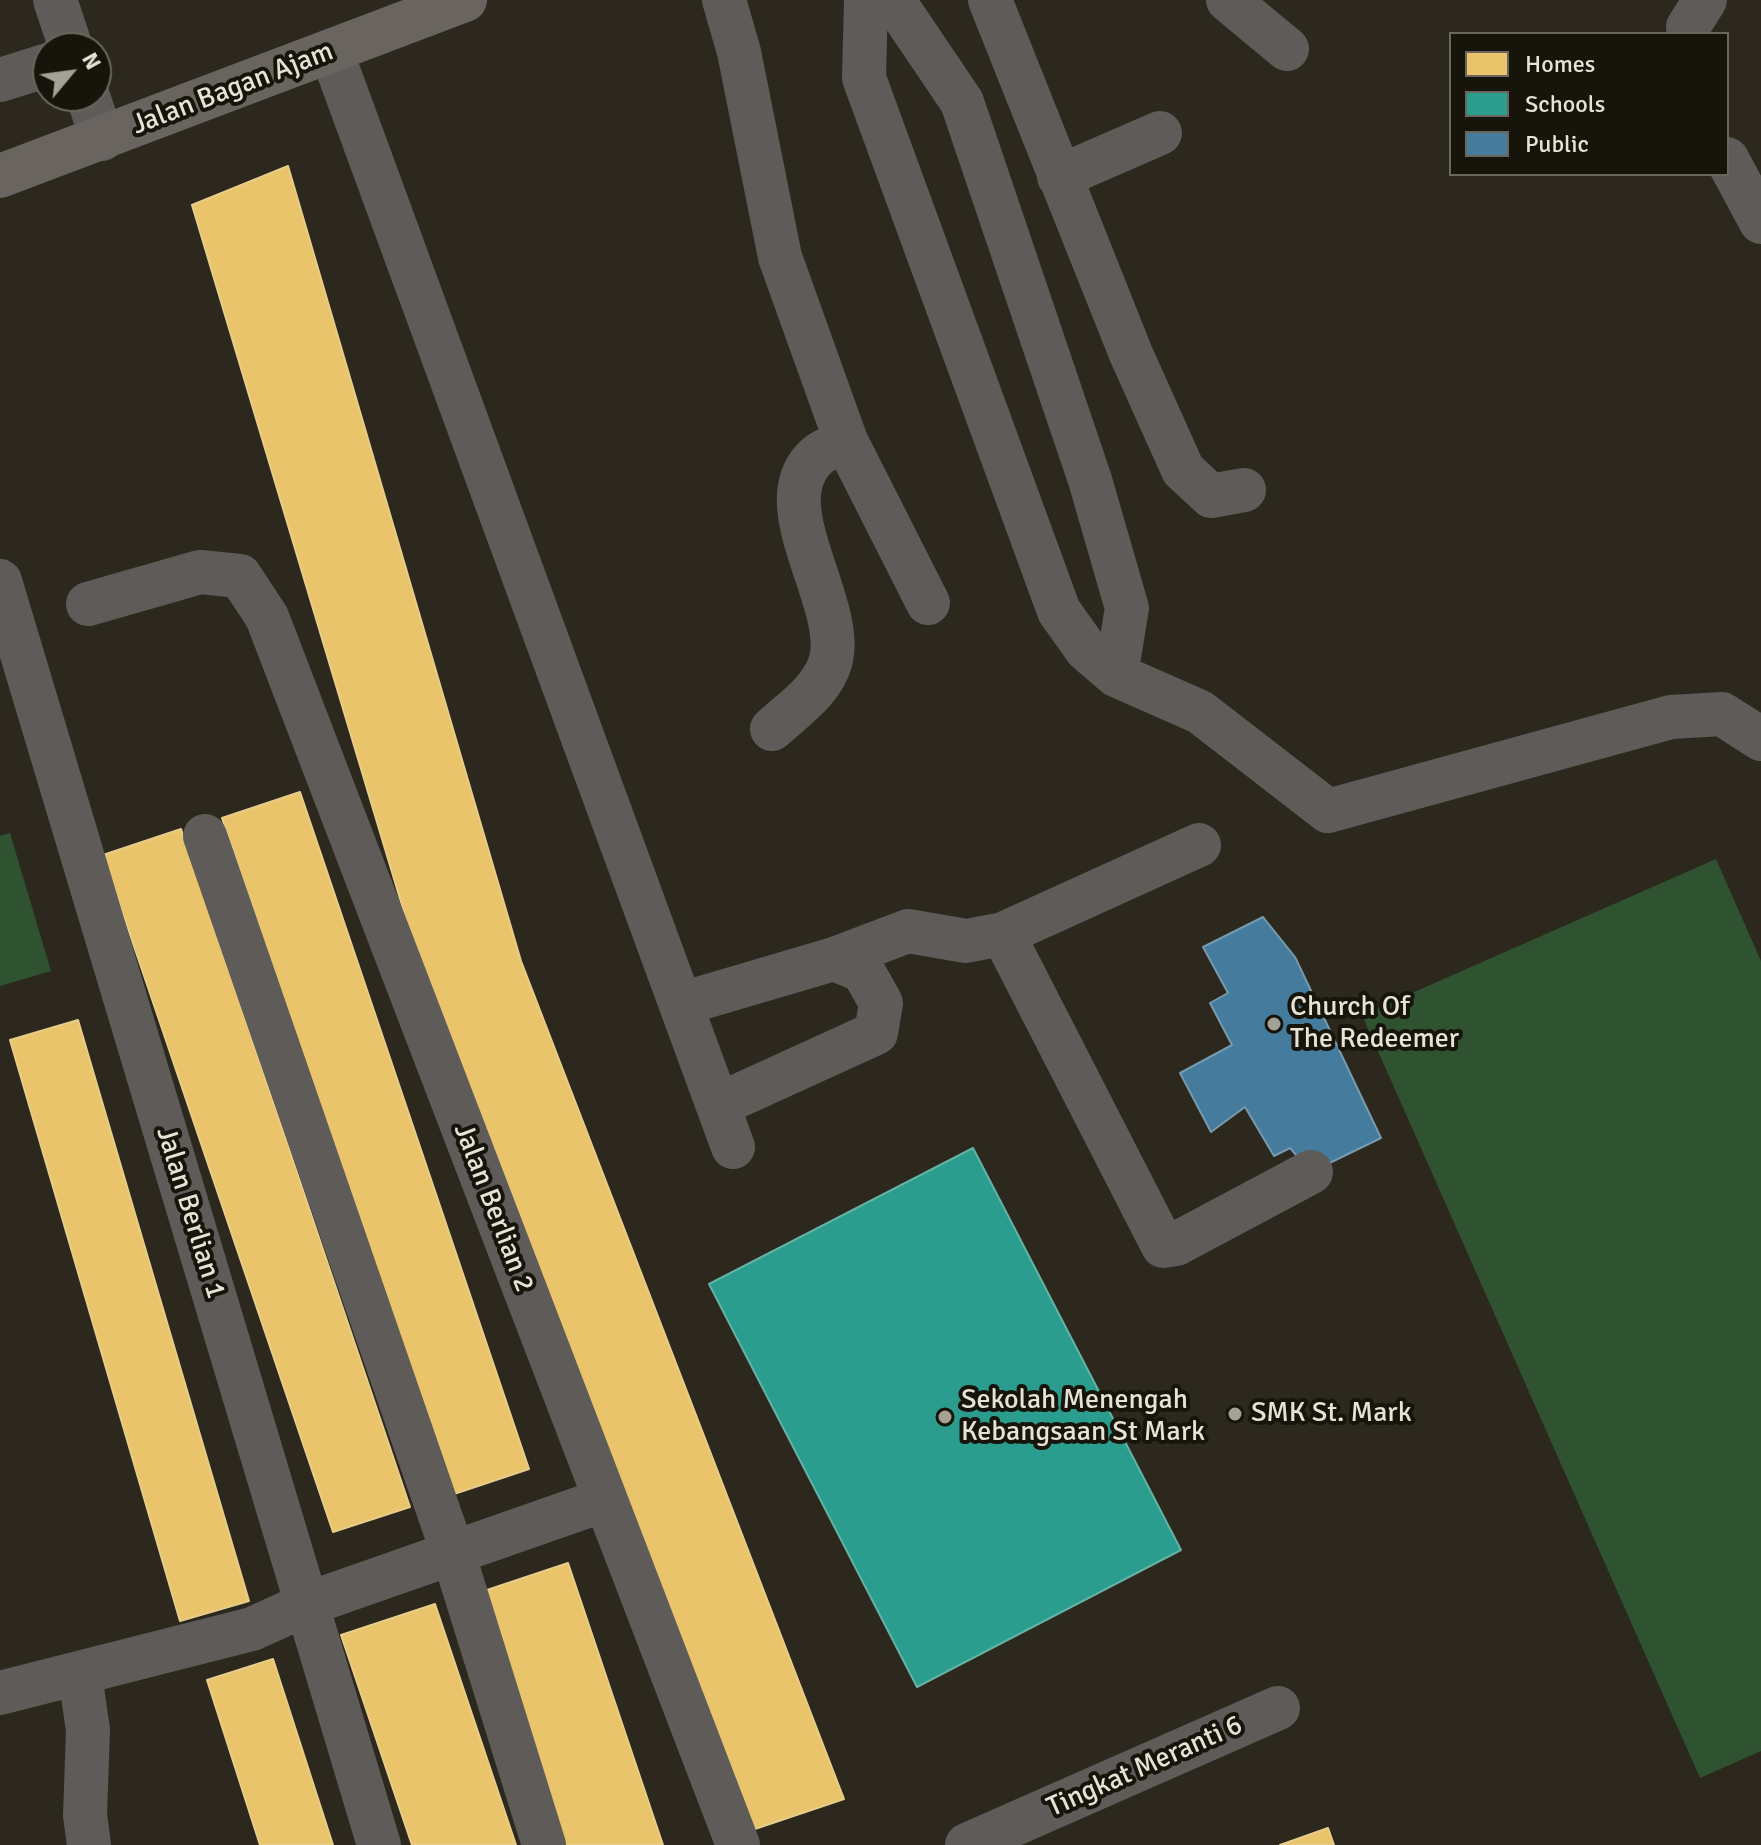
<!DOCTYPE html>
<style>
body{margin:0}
#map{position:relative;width:1761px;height:1845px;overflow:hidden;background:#2c281d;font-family:Signika,sans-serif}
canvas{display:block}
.legend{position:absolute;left:1449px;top:32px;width:280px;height:144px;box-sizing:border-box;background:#17140b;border:2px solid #6a665c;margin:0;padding:10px 14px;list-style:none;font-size:24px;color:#e7e2d6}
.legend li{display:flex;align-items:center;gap:16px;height:40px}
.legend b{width:40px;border:2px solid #6a665c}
.north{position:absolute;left:32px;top:32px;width:80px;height:80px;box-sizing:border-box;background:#17140b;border:2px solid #6a665c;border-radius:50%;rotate:61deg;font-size:22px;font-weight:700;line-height:32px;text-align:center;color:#e7e2d6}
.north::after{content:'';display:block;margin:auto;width:28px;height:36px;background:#a6a195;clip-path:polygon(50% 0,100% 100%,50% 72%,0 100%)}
</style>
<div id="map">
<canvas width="1761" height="1845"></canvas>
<ul class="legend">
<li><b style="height:22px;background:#e9c46a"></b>Homes</li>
<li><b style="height:22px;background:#2a9d8f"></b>Schools</li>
<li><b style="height:22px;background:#457b9d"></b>Public</li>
</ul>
<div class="north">N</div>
</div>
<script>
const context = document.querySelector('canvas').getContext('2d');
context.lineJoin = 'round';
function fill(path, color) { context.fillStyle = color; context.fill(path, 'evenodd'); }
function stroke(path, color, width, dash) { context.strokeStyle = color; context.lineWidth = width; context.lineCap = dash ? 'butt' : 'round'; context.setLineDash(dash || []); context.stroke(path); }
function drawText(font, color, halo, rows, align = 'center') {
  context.font = font + ' Signika,sans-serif'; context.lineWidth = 8; context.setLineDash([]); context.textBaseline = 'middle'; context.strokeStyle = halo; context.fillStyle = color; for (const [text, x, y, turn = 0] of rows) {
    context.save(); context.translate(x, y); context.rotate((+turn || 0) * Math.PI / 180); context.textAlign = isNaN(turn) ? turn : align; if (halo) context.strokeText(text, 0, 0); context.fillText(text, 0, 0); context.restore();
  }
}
fill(new Path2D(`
 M 10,833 L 51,971 L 0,986 L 0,836 Z
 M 1716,859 L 1761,961 L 1761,1751 L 1700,1778 L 1362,1015 Z`), '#2f5230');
const homes = new Path2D(`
 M 288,166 L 521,961 L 844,1799 L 749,1831 L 430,999 L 192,205 Z
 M 300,792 L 529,1469 L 451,1495 L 222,818 Z
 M 181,829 L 410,1507 L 333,1532 L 103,855 Z
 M 78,1020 L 249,1601 L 180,1621 L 10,1040 Z
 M 568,1563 L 663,1845 L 559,1845 L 475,1594 Z
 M 435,1604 L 516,1845 L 412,1845 L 341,1635 Z
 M 273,1659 L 333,1845 L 260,1845 L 207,1680 Z
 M 1328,1828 L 1334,1845 L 1280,1845 Z`);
fill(homes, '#e9c46a');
stroke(homes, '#e8cd8a', 2);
const schools = new Path2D(`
 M 973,1148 L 1181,1550 L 917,1687 L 709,1284 Z`);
fill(schools, '#2a9d8f');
stroke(schools, '#63b2a4', 2);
const public = new Path2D(`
 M 1263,917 L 1295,957 L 1381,1138 L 1311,1172 L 1290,1148 L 1274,1156 L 1245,1107 L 1211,1132 L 1180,1073 L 1232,1045 L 1210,1003 L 1228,993 L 1203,947 Z`);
fill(public, '#457b9d');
stroke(public, '#769aae', 2);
stroke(new Path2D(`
 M 55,0 L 71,48
 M 724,0 L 739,52 L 780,257 L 846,441 L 928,603
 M 866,0 L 864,78 L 1059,611 L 1086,649 L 1116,675 L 1200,712 L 1328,811 L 1671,717 L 1722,714 L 1761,739
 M 893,0 L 962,102 L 1090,480 L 1127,608 L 1116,675
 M 990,0 L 1131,354 L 1183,470 L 1211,496 L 1244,490
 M 1228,0 L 1287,49
 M 1689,34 L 1688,27 L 1705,0
 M 331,51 L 733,1147
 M 0,80 L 48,65
 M 88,96 L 102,139
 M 1727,159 L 1761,222
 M 1059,177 L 1160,133
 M 0,581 L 379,1845
 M 88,604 L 200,572 L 240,576 L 267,617 L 738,1845
 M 772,729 C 794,709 823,690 831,660 C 845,600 763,502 818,455 C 825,449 837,445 846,441
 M 205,836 L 453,1553 L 544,1845
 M 1003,934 L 1163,1246 L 1176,1244 L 1311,1172
 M 681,1004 L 834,959 L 908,931 L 966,941 L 1003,934 L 1199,845
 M 718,1105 L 876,1033 L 881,1003 L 863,971 L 834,959
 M 80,1675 L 88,1730 L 85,1815 L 89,1845
 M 0,1693 L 252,1629 L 307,1604 L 604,1500
 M 967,1845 L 1278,1708`), '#5e5b59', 44);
stroke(new Path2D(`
 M 0,176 L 465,0`), '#696460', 44);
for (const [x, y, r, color] of [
 [1274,1024,8,"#a6a195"],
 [1235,1414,8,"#a6a195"],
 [945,1417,8,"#a6a195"]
]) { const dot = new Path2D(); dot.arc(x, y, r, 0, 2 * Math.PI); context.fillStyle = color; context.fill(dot); stroke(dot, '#17140b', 3); }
drawText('28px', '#e7e2d6', '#17140b', [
 ["Jalan Bagan Ajam",233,89,-21],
 ["Jalan Berlian 2",493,1208,69],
 ["Jalan Berlian 1",190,1213,73],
 ["Tingkat Meranti 6",1145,1767,-24]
]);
drawText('28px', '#e7e2d6', '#17140b', [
 ["Church Of",1290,1008],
 ["The Redeemer",1290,1040],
 ["Sekolah Menengah",961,1401],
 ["Kebangsaan St Mark",961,1433],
 ["SMK St. Mark",1251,1414]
], 'left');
</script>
